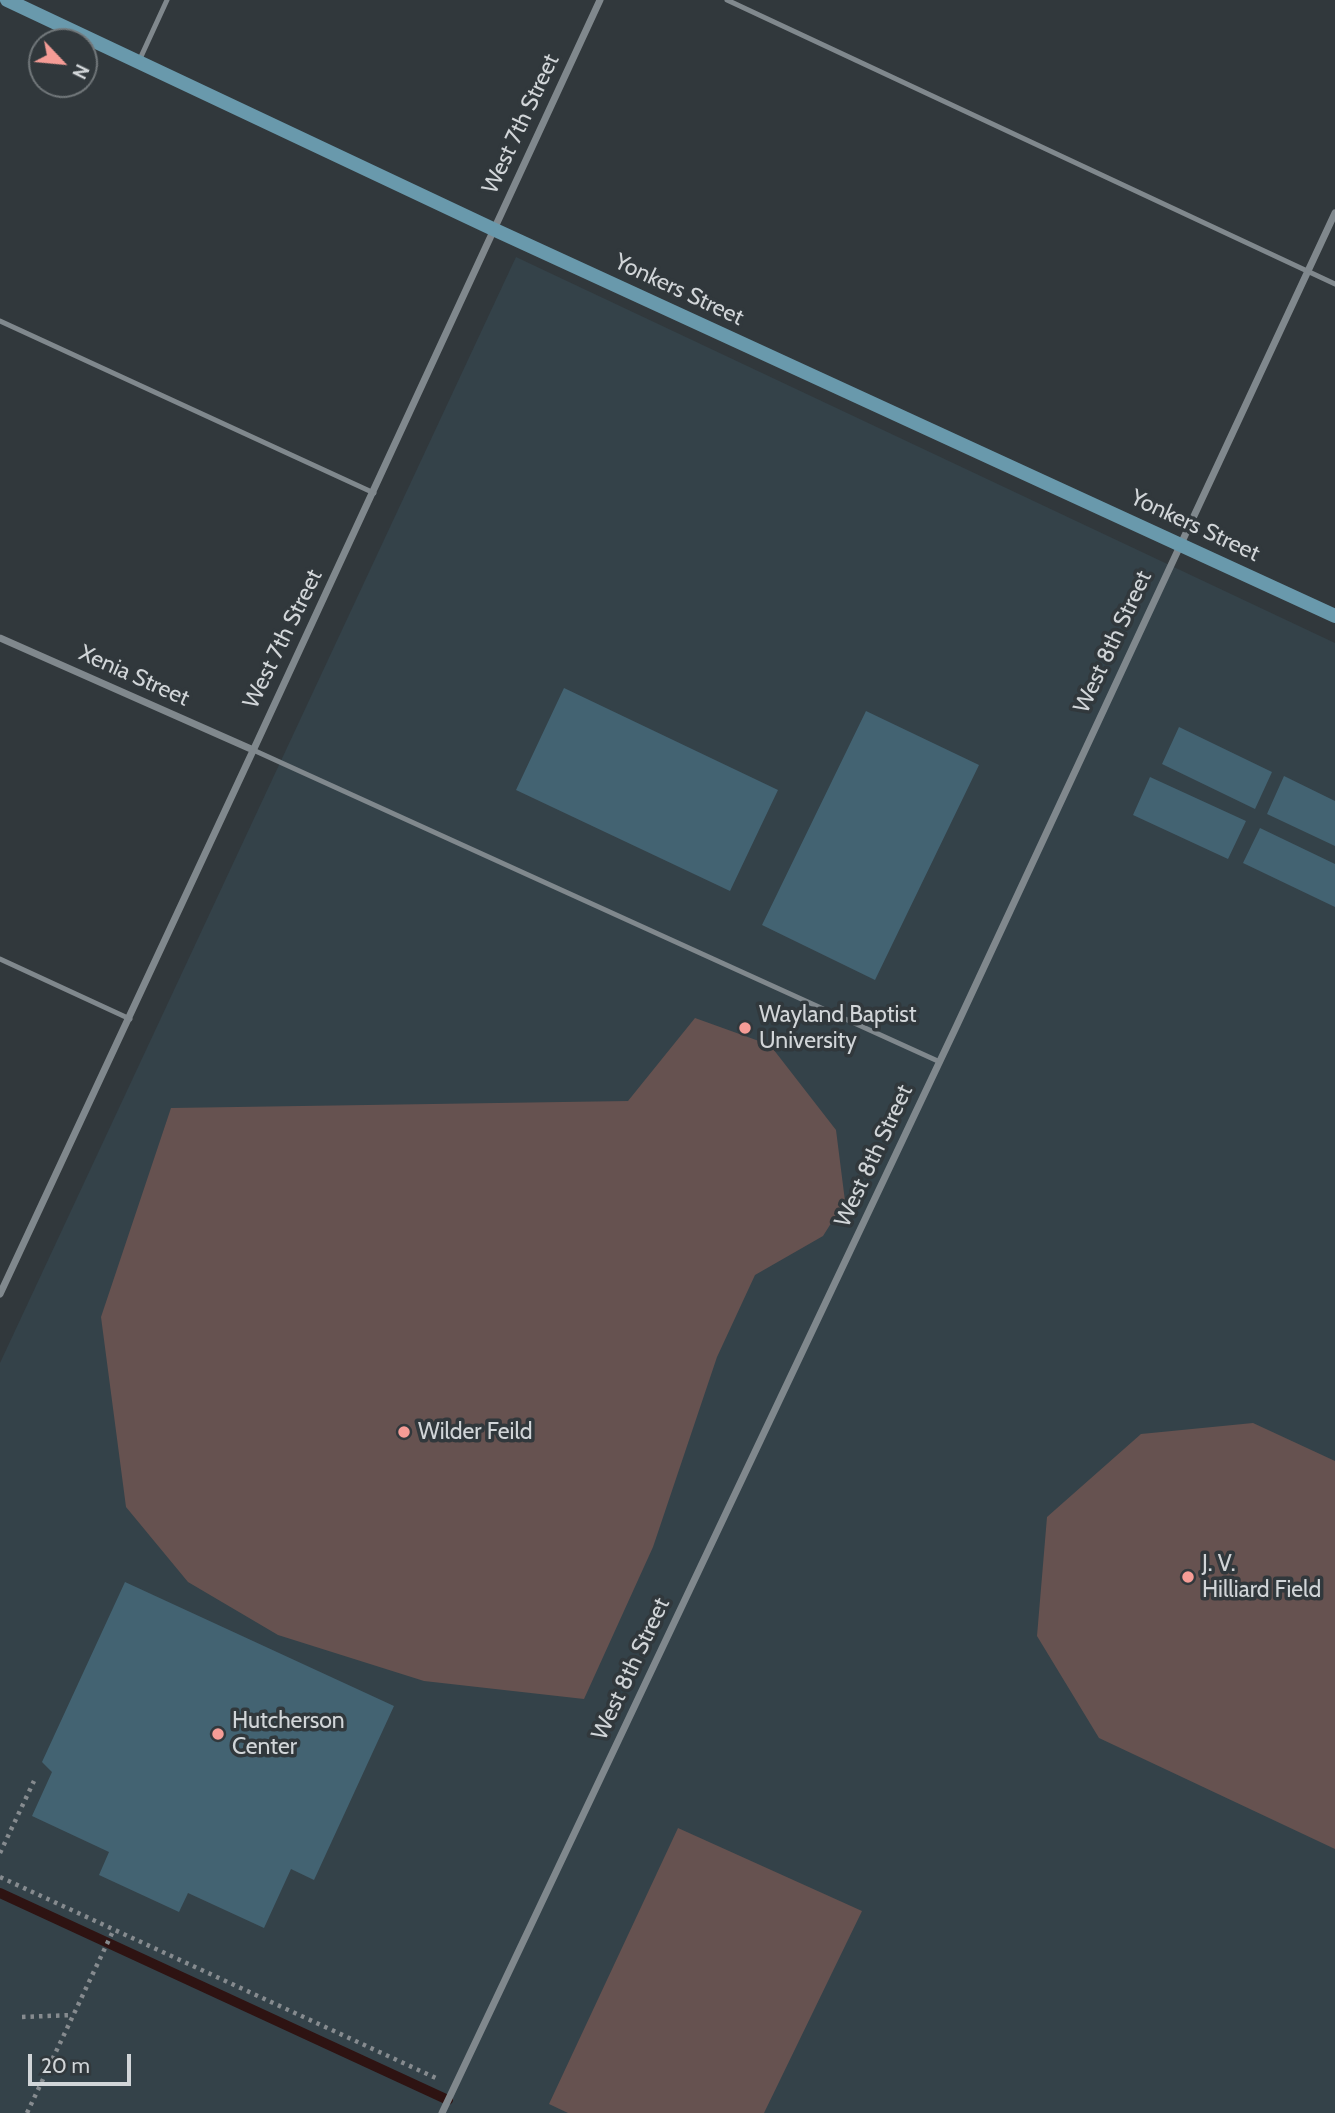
<!DOCTYPE html>
<style>
body{margin:0}
#map{position:relative;width:1335px;height:2113px;overflow:hidden;background:#31383c;font-family:Cabin,sans-serif}
canvas{display:block}
.north{position:absolute;left:28px;top:28px;width:70px;height:70px;box-sizing:border-box;background:#31383c;border:2px solid #71777a;border-radius:50%;rotate:116deg;font-size:19px;font-weight:700;line-height:28px;text-align:center;color:#d1d5d8}
.north::after{content:'';display:block;margin:auto;width:24px;height:32px;background:#f59c96;clip-path:polygon(50% 0,100% 100%,50% 72%,0 100%)}
.scale{position:absolute;left:28px;top:2054px;width:103px;height:32px;box-sizing:border-box;border:4px solid #d1d5d8;border-top:0;padding-left:9px;font-size:21px;line-height:24px;white-space:nowrap;color:#d1d5d8;-webkit-text-stroke:5px #31383c;paint-order:stroke}
</style>
<div id="map">
<canvas width="1335" height="2113"></canvas>
<div class="north">N</div>
<div class="scale">20 m</div>
</div>
<script>
const context = document.querySelector('canvas').getContext('2d');
context.lineJoin = 'round';
function fill(path, color) { context.fillStyle = color; context.fill(path, 'evenodd'); }
function stroke(path, color, width, dash) { context.strokeStyle = color; context.lineWidth = width; context.lineCap = dash ? 'butt' : 'round'; context.setLineDash(dash || []); context.stroke(path); }
function drawText(font, color, halo, rows, align = 'center') {
  context.font = font + ' Cabin,sans-serif'; context.lineWidth = 7; context.setLineDash([]); context.textBaseline = 'middle'; context.strokeStyle = halo; context.fillStyle = color; for (const [text, x, y, turn = 0] of rows) {
    context.save(); context.translate(x, y); context.rotate((+turn || 0) * Math.PI / 180); context.textAlign = isNaN(turn) ? turn : align; if (halo) context.strokeText(text, 0, 0); context.fillText(text, 0, 0); context.restore();
  }
}
fill(new Path2D(`
 M 516,257 L 1335,643 L 1335,2113 L 0,2113 L 0,1363 Z`), '#344249');
fill(new Path2D(`
 M 695,1018 L 770,1045 L 836,1130 L 845,1201 L 823,1236 L 755,1275 L 717,1357 L 653,1547 L 584,1699 L 424,1681 L 278,1635 L 188,1582 L 126,1507 L 101,1317 L 171,1108 L 628,1101 Z
 M 1253,1423 L 1335,1461 L 1335,1849 L 1099,1738 L 1037,1636 L 1047,1517 L 1141,1434 Z
 M 678,1828 L 862,1911 L 764,2113 L 568,2113 L 549,2104 Z`), '#665250');
stroke(new Path2D(`
 M 0,1893 L 448,2100`), '#2e1312', 10);
fill(new Path2D(`
 M 564,688 L 778,790 L 730,891 L 516,790 Z
 M 866,711 L 979,765 L 875,980 L 762,925 Z
 M 1179,727 L 1272,772 L 1255,809 L 1162,764 Z
 M 1284,776 L 1335,801 L 1335,846 L 1267,814 Z
 M 1150,777 L 1246,821 L 1228,859 L 1133,815 Z
 M 1260,828 L 1335,864 L 1335,907 L 1243,863 Z
 M 125,1582 L 394,1706 L 314,1880 L 291,1869 L 264,1928 L 188,1893 L 179,1912 L 99,1875 L 109,1852 L 32,1816 L 52,1772 L 42,1762 Z`), '#436372');
stroke(new Path2D(`
 M 0,1853 L 34,1781
 M 0,1877 L 438,2079
 M 22,2017 L 73,2015
 M 27,2113 L 114,1929`), '#868b8f', 4.5, [3.5, 5]);
stroke(new Path2D(`
 M 727,0 L 1335,284
 M 139,61 L 167,0
 M 0,321 L 374,493
 M 251,749 L 940,1062
 M 0,959 L 130,1019`), '#80888d', 5);
stroke(new Path2D(`
 M 0,638 L 251,749
 M 0,1294 C 203,864 399,431 600,0
 M 442,2113 L 957,1025 L 1335,213`), '#80888d', 7);
stroke(new Path2D(`
 M 7,0 L 493,229 L 1335,616`), '#6999ac', 14);
for (const [x, y, r, color] of [
 [745,1028,7,"#f59c96"],
 [404,1432,7,"#f59c96"],
 [1188,1577,7,"#f59c96"],
 [218,1734,7,"#f59c96"]
]) { const dot = new Path2D(); dot.arc(x, y, r, 0, 2 * Math.PI); context.fillStyle = color; context.fill(dot); stroke(dot, '#31383c', 2.5); }
drawText('23px', '#d1d5d8', '#31383c', [
 ["West 7th Street",521,124,-65],
 ["Yonkers Street",679,290,25],
 ["Yonkers Street",1195,526,25],
 ["West 7th Street",283,639,-64],
 ["West 8th Street",1113,642,-65],
 ["Xenia Street",134,676,24],
 ["West 8th Street",874,1156,-65],
 ["West 8th Street",631,1669,-65]
]);
drawText('23px', '#d1d5d8', '#31383c', [
 ["Wayland Baptist",759,1015],
 ["University",759,1041],
 ["Wilder Feild",418,1432],
 ["J. V.",1202,1564],
 ["Hilliard Field",1202,1590],
 ["Hutcherson",232,1721],
 ["Center",232,1747]
], 'left');
</script>
